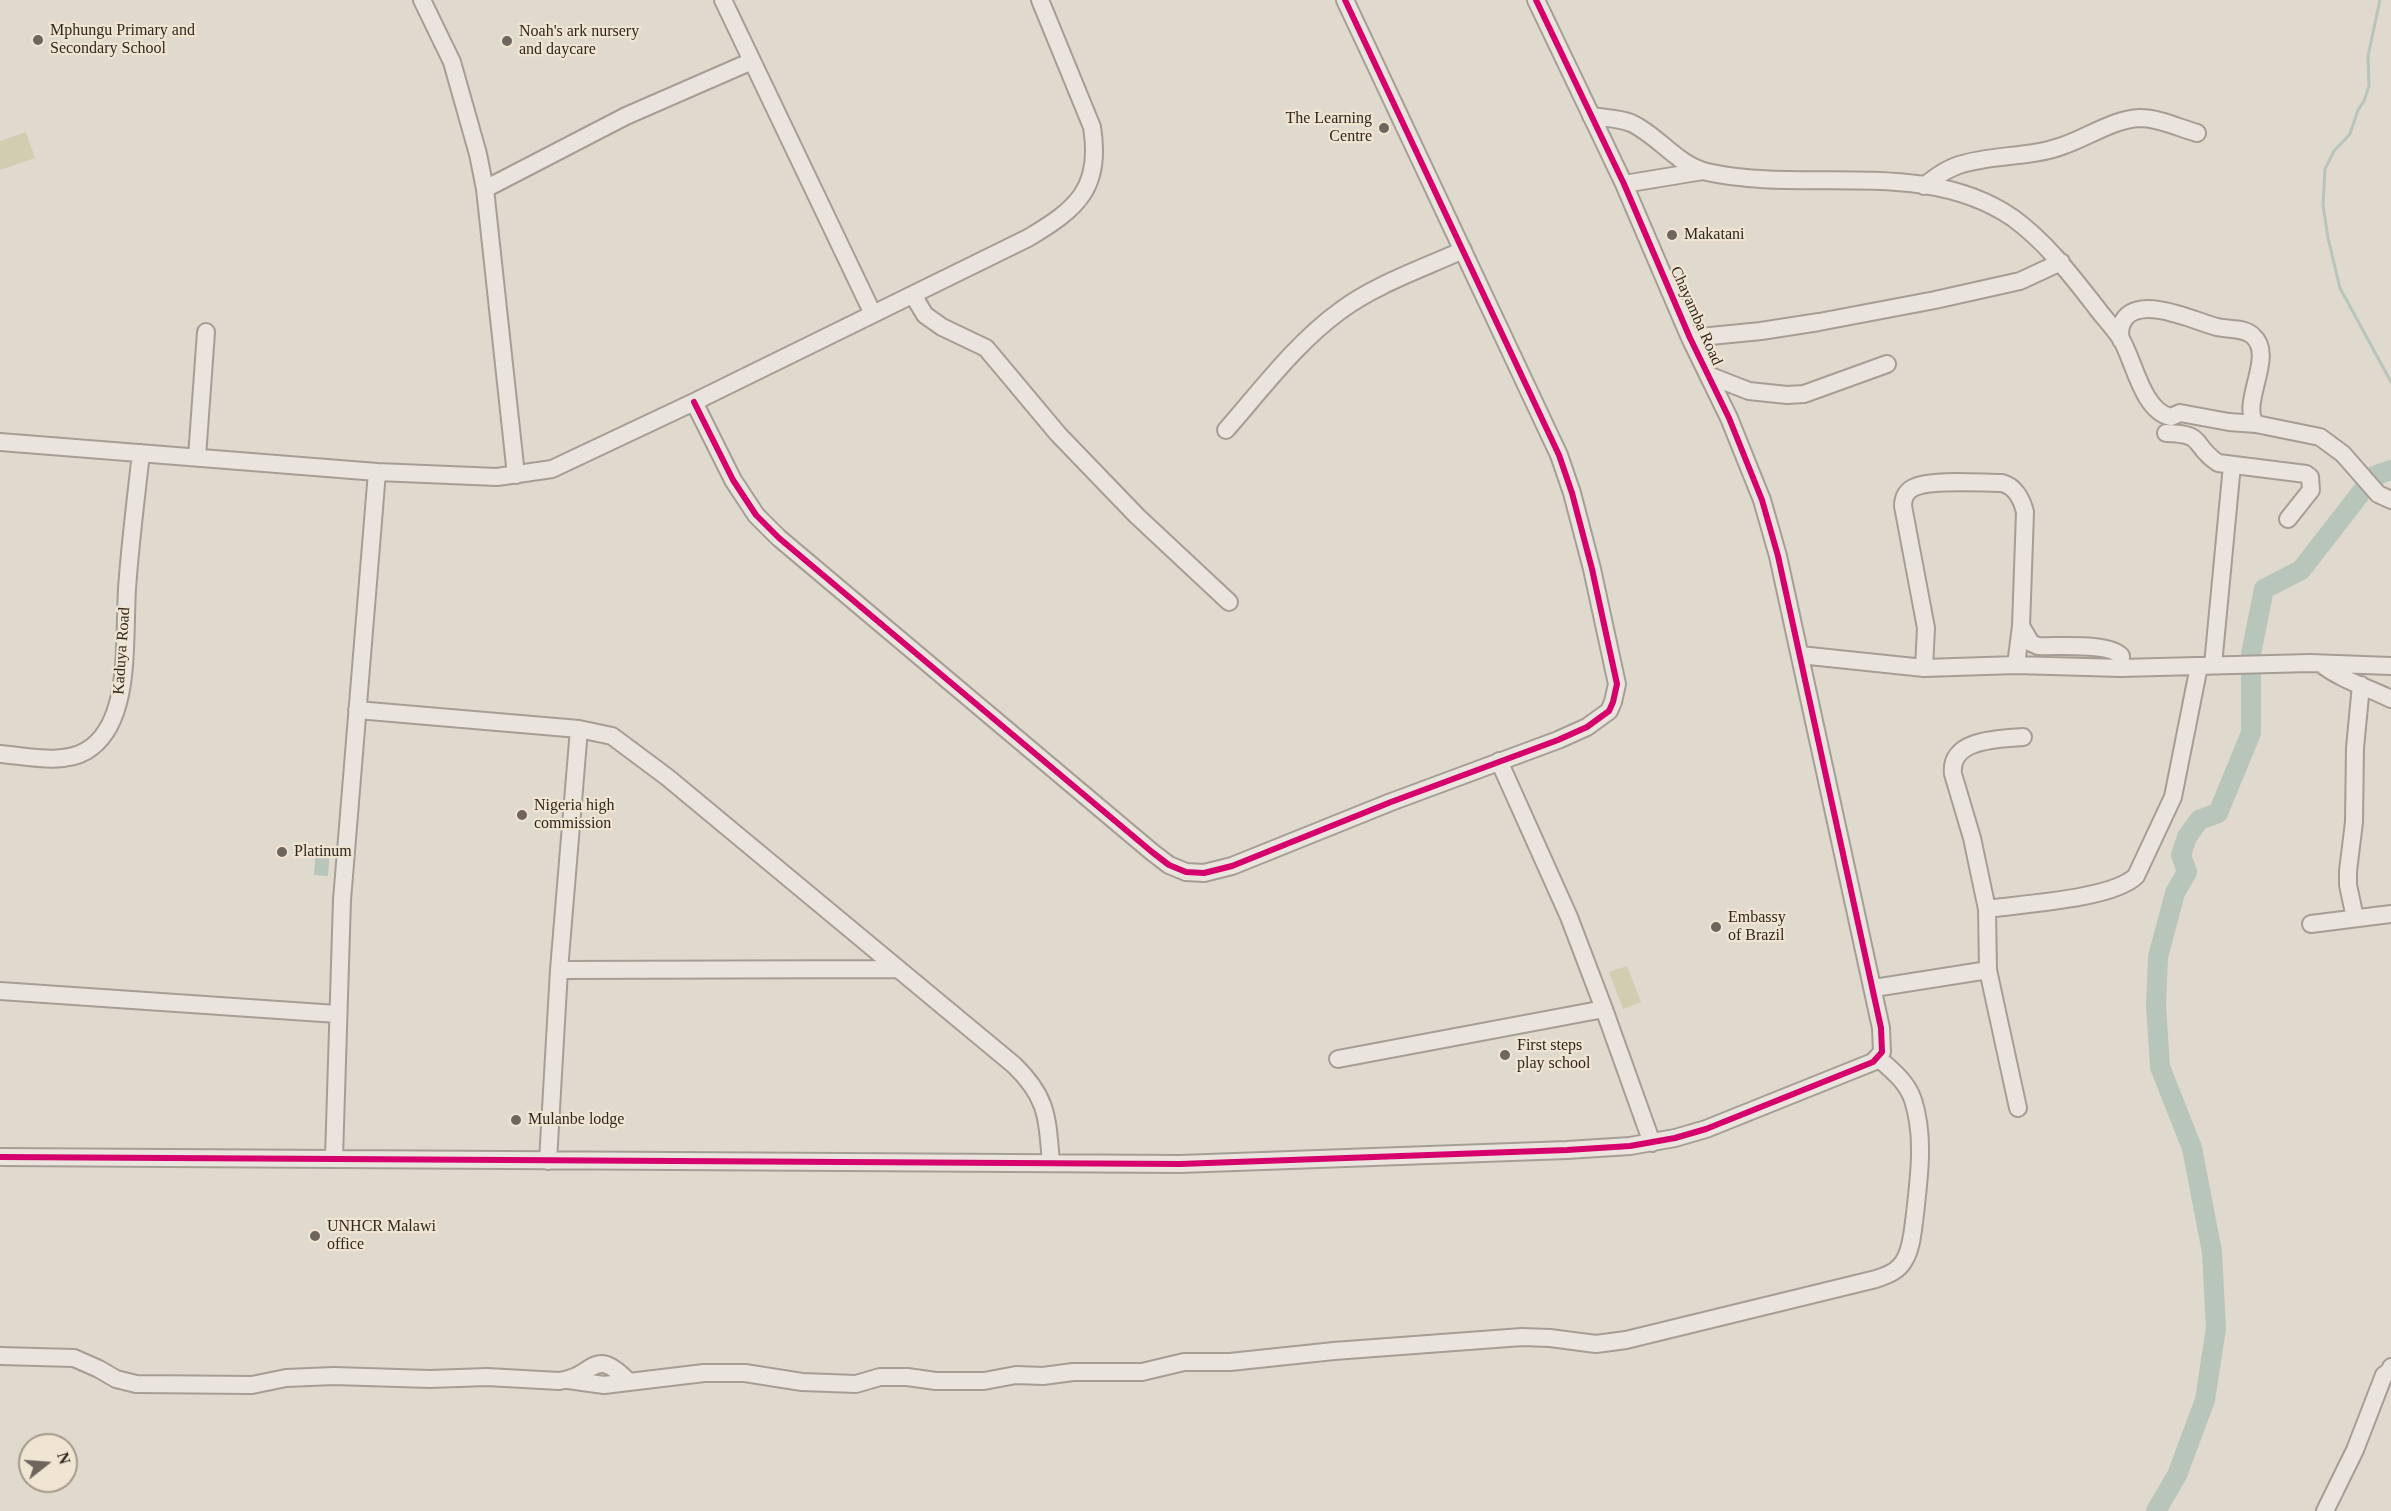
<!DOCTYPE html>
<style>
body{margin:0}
#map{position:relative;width:2391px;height:1511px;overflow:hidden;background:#e0d9cd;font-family:"Times New Roman",serif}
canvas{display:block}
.north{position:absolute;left:18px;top:1433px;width:60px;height:60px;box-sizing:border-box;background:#f0e5d3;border:2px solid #a4998b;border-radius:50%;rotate:73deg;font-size:16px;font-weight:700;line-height:24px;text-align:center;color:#32271f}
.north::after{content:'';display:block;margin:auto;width:21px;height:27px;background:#6f655c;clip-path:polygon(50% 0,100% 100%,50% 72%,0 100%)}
</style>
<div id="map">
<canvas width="2391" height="1511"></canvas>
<div class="north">N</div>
</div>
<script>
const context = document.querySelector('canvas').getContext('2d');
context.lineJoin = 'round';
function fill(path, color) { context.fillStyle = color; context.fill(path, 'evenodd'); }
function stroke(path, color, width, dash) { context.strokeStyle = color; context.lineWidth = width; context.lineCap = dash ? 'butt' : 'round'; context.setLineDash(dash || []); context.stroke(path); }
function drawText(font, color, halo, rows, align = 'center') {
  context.font = font + ' "Times New Roman",serif'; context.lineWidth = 4.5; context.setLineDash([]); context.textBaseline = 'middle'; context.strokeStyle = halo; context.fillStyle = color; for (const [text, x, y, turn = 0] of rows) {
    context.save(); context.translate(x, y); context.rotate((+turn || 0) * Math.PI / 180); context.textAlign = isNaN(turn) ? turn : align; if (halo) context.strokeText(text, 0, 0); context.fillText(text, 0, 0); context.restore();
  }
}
fill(new Path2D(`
 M 26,132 L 35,158 L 0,170 L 0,141 Z
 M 1627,966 L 1641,1002 L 1623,1009 L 1609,972 Z`), '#d0cdb1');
fill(new Path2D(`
 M 316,845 L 330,846 L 328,876 L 314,875 Z`), '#b7c5bb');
stroke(new Path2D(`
 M 2380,0 L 2368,56 L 2369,86 L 2364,101 L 2358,110 L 2350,134 L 2334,151 L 2325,169 L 2323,205 L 2328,238 L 2340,288 L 2391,382`), '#b7c5bb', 3);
stroke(new Path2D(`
 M 2251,654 L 2264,589 L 2301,570 L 2374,476 L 2391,470
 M 2156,1511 L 2177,1475 L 2205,1400 L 2216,1328 L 2212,1252 L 2192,1148 L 2160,1067 L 2156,1005 L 2158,957 L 2175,893 L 2187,872 L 2181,855 L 2187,837 L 2199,820 L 2218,813 L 2251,733 L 2251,675`), '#b7c5bb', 20);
const minor = new Path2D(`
 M 422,0 L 452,62 L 478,154 L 485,189 L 516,475
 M 723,0 L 873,314
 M 1591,116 C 1604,118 1619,118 1631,123 C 1658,135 1677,165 1707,172 C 1805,194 1925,157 2013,218 C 2046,242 2071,275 2096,307 C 2104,318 2114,328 2121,339 C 2134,360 2142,411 2171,417 L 2180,413 L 2229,422 L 2256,424 L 2320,437 L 2343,454 L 2378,494 L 2391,500
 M 1624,184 L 1703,171
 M 1924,186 C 1934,178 1946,169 1959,165 C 1993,154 2029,158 2062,146 C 2087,138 2113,119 2140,118 C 2159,118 2179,128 2197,133
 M 485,189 L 626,116 L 752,61
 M 913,295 L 925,315 L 942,327 L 986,348 L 1058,434 L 1137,516 L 1229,602
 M 1690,338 L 1761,331 L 1819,322 L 1935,300 L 2020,281 L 2061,262
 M 2121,340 C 2119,332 2120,325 2125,318 C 2144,296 2194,321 2217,327 C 2229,330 2244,327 2253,336 C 2276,356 2239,404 2256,424
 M 1708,375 L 1749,391 L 1787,395 L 1804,394 L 1887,364
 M 694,402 L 733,480 L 756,515 L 779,538 L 1152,852 L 1169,865 L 1186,872 L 1204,873 L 1232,866 L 1391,802 L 1558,740 L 1587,727 L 1609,711 L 1613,702 L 1617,684 L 1592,569 L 1572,493 L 1559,455 L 1345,0
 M 1226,430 C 1262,389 1296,343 1340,311 C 1374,285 1424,268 1463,250
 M 2166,433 C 2207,434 2190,444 2218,463 L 2306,474 L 2310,477 L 2311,490 L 2288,519
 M 0,442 L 377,472 L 497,477 L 552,469 L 694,402 L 1028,238 C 1077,209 1102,188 1092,127 L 1040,0
 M 197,457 L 206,332
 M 2021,626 L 2031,643 L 2038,646 C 2057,647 2109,642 2121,656 L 2121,668
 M 1800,655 L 1924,668 L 2016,665 L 2121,668 L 2310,663 L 2391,666
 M 2321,664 C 2343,681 2367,687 2391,699
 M 2213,665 L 2232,465
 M 1924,668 L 1926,628 L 1903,506 C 1903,497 1907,490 1915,487 C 1932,479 1981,483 2002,483 C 2015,486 2022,500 2025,512 L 2021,626 L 2016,665
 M 357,710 L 579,729 L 612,736 L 667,777 L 1014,1065 C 1048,1098 1047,1117 1051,1163
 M 0,754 C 26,756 62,765 86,751 C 103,741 113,722 118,703 C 127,671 125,624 127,589 C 130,544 136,498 141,453
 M 1499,761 L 1569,917 L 1604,1009 L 1652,1143
 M 1987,909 C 2022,904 2113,899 2136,876 L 2173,797 L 2199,666
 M 2355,918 L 2348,885 L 2348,871 L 2354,822 L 2355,748 L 2361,685
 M 2311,924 L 2391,914
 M 559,970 L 898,969
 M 1874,988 L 1988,970
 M 0,991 L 337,1014
 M 1338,1059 L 1604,1009
 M 2018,1108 L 1988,970 L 1987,909 L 1972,838 L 1953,774 C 1949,739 1998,739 2023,737
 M 0,1157 L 1180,1164 L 1567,1150 L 1630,1146 L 1675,1138 L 1706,1129 L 1873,1062 L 1882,1052 L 1881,1028 L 1778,556 L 1762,500 L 1729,418 L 1690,338 L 1624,184 L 1536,0
 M 334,1158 L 342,900 L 377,472
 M 548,1161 L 559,970 L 579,729
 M 0,1356 L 74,1358 L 99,1369 L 116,1379 L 136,1384 L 252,1385 L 286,1378 L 334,1376 L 430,1379 L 487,1377 L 559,1381 C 595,1377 593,1344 629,1382 L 704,1373 L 745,1373 L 802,1382 L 856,1384 L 880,1377 L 907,1377 L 936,1381 L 984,1381 L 1016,1375 L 1043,1376 L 1073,1372 L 1142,1372 L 1184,1362 L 1230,1362 L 1334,1351 L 1522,1337 L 1550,1338 L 1596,1344 L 1626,1340 L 1876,1279 C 1888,1275 1899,1271 1905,1259 C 1912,1247 1913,1228 1915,1214 C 1919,1177 1925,1137 1913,1100 C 1907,1082 1892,1070 1878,1058
 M 568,1380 L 604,1385 L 629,1382
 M 2325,1511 L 2355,1450 L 2384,1375 L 2390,1371 L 2391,1367`);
stroke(minor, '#a59e95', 20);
stroke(minor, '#e9e4dd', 16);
stroke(new Path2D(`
 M 694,402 L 733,480 L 756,515 L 779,538 L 1152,852 L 1169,865 L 1186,872 L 1204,873 L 1232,866 L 1391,802 L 1558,740 L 1587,727 L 1609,711 L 1613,702 L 1617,684 L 1592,569 L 1572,493 L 1559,455 L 1345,0
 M 0,1157 L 1180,1164 L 1567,1150 L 1630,1146 L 1675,1138 L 1706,1129 L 1873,1062 L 1882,1052 L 1881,1028 L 1778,556 L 1762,500 L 1729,418 L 1690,338 L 1624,184 L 1536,0`), '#d6006c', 6);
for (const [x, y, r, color] of [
 [38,40,6,"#6f655c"],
 [507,41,6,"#6f655c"],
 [1384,128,6,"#6f655c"],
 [1672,235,6,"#6f655c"],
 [522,815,6,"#6f655c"],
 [282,852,6,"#6f655c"],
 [1716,927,6,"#6f655c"],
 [1505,1055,6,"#6f655c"],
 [516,1120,6,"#6f655c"],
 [315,1236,6,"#6f655c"]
]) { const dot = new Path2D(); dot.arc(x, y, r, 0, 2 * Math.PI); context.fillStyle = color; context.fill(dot); stroke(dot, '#f0e5d3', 2); }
drawText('16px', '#32271f', '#f0e5d3', [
 ["Mphungu Primary and",50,31],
 ["Secondary School",50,49],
 ["Noah's ark nursery",519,32],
 ["and daycare",519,50],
 ["The Learning",1372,119,"right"],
 ["Centre",1372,137,"right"],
 ["Makatani",1684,235],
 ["Nigeria high",534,806],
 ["commission",534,824],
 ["Platinum",294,852],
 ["Embassy",1728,918],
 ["of Brazil",1728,936],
 ["First steps",1517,1046],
 ["play school",1517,1064],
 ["Mulanbe lodge",528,1120],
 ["UNHCR Malawi",327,1227],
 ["office",327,1245]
], 'left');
drawText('16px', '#32271f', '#f0e5d3', [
 ["Chayamba Road",1696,316,66],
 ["Kaduya Road",122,651,-86]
]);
</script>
